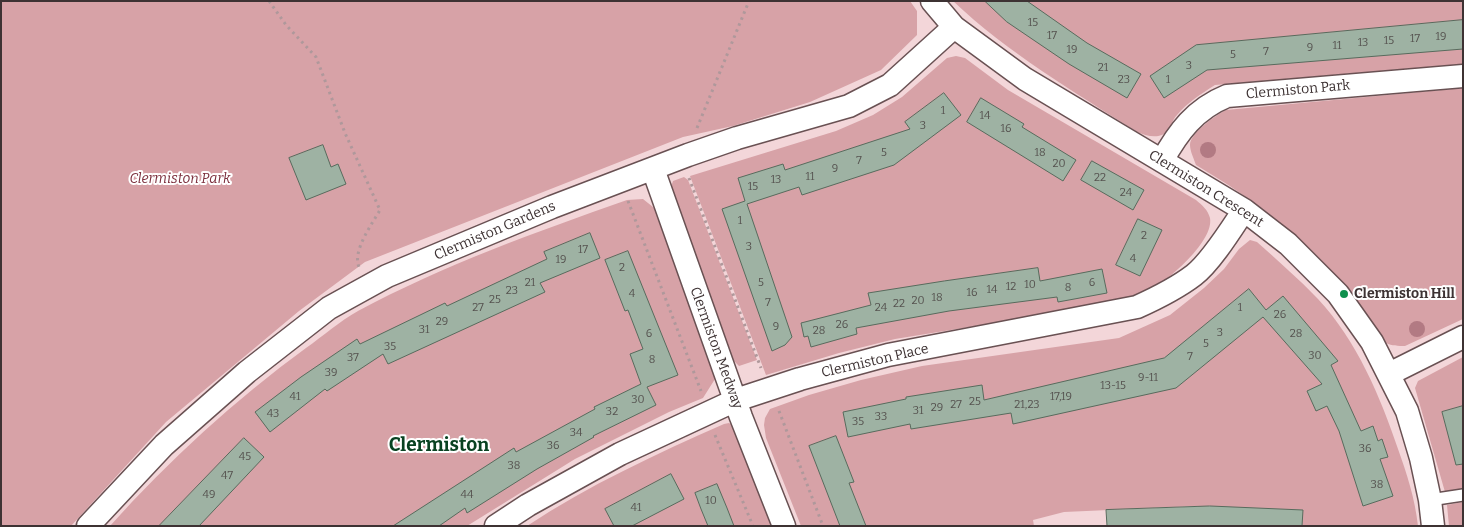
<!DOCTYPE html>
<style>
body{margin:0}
#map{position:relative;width:1464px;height:527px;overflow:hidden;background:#f3d6d9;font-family:Bitter,serif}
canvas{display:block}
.frame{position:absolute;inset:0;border:2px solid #3d3233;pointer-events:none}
</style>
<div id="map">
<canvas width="1464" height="527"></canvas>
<div class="frame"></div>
</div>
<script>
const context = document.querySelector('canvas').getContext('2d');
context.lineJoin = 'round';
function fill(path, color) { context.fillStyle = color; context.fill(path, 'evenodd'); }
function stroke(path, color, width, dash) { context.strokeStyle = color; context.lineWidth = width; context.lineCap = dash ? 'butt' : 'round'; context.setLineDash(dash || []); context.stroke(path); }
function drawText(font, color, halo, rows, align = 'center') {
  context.font = font + ' Bitter,serif'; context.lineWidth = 4; context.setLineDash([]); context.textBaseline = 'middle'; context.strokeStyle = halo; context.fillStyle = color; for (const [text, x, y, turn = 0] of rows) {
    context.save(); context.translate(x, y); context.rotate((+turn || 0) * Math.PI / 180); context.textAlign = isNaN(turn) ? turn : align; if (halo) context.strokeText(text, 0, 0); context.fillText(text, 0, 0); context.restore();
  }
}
fill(new Path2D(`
 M 1,1 L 910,1 L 917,11 L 917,35 L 881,70 L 810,102 L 733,126 L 683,137 L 365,262 L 299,311 L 166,422 L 71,526 L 1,526 Z
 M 953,1 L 1463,1 L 1463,64 L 1215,85 C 1201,94 1188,102 1177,115 C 1172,120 1170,130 1164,134 C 1155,139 1145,135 1137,132 C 1073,91 1008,53 953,1 Z
 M 956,56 L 965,58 L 1008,90 L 1196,200 C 1202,205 1208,210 1210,218 C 1214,241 1170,278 1153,289 C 1144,294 1133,297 1124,302 L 895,339 L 839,353 L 766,375 L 690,176 L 836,131 L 873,115 L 902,97 L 947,58 Z
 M 1463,88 L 1463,319 L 1405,346 C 1398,346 1392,346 1386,343 C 1375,335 1362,308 1353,296 C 1310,241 1255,200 1196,165 C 1194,159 1190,151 1190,145 C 1190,133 1216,115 1226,110 Z
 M 684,177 L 688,180 L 757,360 L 739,366 L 731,358 L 670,190 L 673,181 Z
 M 643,199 L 658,211 L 713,365 L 715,379 L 703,398 L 669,412 L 575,459 L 467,526 L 110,526 C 169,460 235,400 306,348 C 323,336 340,321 358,311 C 444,265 536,232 627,200 Z
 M 1250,240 L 1257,242 C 1278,261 1299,279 1318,299 C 1357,341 1380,396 1398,449 C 1407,474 1415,499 1418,526 L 1199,526 L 1198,506 L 1064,512 L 1033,520 L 1034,526 L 801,526 L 766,438 L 764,425 L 765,418 L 770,409 L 809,395 L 861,380 L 922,366 L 1119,338 L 1170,315 L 1204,288 L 1224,269 L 1239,249 Z
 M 1463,357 L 1463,489 L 1445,492 L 1415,388 L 1418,381 Z
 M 729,423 L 734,426 L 773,526 L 527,526 C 589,485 656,454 724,424 Z
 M 1463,502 L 1463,526 L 1449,526 L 1447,505 Z`), '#d7a2a7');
const building = new Path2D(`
 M 985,1 L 1027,1 L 1087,43 L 1141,74 L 1127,98 L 1069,64 L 1035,41 L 1007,22 Z
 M 1463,20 L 1463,49 L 1207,70 L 1164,98 L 1150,76 L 1196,45 Z
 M 944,93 L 961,115 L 894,165 L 802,195 L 799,187 L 747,204 L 792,337 L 785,345 L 772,351 L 722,209 L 745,201 L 738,178 L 783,164 L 785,170 L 910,129 L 905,122 Z
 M 981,98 L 1024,124 L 1022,127 L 1076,160 L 1063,181 L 967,122 Z
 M 323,145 L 331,167 L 338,164 L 346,184 L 306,200 L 289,158 Z
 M 1092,161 L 1144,190 L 1133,210 L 1081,180 Z
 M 1138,219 L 1162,230 L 1140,276 L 1116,265 Z
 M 590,233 L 600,258 L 540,283 L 545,292 L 388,364 L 383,354 L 327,391 L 325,389 L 270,432 L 255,412 L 301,377 L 357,339 L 360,344 L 445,303 L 447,306 L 547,259 L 544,252 Z
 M 628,251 L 678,375 L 647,387 L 656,405 L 593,436 L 594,437 L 537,469 L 467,513 L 465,508 L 439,526 L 393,526 L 514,448 L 516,452 L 595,409 L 594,407 L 641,384 L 630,354 L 643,349 L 628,310 L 625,311 L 605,260 Z
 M 1038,268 L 1040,281 L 1102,269 L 1107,293 L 1058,302 L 1057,297 L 949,311 L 856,328 L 857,334 L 811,347 L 808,336 L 804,337 L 801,323 L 871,305 L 868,293 L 944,281 Z
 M 1249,289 L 1266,310 L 1283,296 L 1338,361 L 1331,365 L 1361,431 L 1373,426 L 1378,441 L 1382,439 L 1388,457 L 1380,459 L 1393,496 L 1363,506 L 1339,431 L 1327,406 L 1316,411 L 1307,391 L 1322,384 L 1263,317 L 1176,388 L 1013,424 L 1011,413 L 911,429 L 910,424 L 848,437 L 843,412 L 906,399 L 906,397 L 982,385 L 984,400 L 1164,358 Z
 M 1463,406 L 1463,464 L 1456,465 L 1442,412 Z
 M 836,436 L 854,482 L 849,483 L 866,526 L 840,526 L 809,446 Z
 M 244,438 L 264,457 L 199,526 L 159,526 Z
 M 671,474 L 684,499 L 632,526 L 614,526 L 605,509 Z
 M 717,484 L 727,508 L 734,526 L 708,526 L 701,509 L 695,493 Z
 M 1210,506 L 1303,510 L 1302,526 L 1107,526 L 1106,510 Z`);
fill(building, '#9eb2a3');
stroke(building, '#586b5d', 1);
const service = new Path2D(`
 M 1430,500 L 1463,495`);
const minor = new Path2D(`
 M 932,1 L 954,27 L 1025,79 L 1244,210 L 1288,244 L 1338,294 L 1372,342 L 1407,411 L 1421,458 L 1430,500 L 1433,526
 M 1162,161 C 1178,132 1195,109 1227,96 L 1463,76
 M 653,169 L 741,417 L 784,526
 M 1389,374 L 1463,337
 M 88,526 L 164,445 L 247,372 L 329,308 L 387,276 L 552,207 L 688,155 L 737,138 L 849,106 L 890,85 L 954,27
 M 496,526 L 528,505 L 620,454 L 736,400 L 800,379 L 888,355 L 1137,307 C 1157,298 1177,288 1194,275 C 1211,262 1232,228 1244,210`);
stroke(service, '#695153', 14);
stroke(minor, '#695153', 25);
stroke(new Path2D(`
 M 269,1 L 286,25 L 316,57 L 345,133 L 380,210 C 372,224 352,251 359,267
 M 697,128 L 749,1
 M 689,178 L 761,368
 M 628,201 L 701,391
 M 779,411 L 823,526
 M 715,435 L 753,526`), '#af989b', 3, [2.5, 4]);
stroke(service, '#fff', 11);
stroke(minor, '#fff', 22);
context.fillStyle = '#b27a83';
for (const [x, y] of [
 [1208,150],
 [1417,329]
]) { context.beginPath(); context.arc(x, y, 8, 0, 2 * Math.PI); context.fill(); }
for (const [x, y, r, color] of [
 [1344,294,5,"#0f904d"]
]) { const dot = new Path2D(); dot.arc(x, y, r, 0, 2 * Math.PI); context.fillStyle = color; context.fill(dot); stroke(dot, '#fff', 2); }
drawText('11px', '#55524f', null, [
 ["15",1033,23],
 ["17",1052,36],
 ["19",1441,37],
 ["17",1415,39],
 ["15",1389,41],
 ["13",1363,43],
 ["11",1337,46],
 ["9",1310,48],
 ["19",1072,50],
 ["7",1266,52],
 ["5",1233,55],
 ["3",1189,66],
 ["21",1103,68],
 ["23",1124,80],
 ["1",1168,80],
 ["1",943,111],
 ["14",985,116],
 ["3",923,126],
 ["16",1006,129],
 ["5",884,153],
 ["18",1040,153],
 ["7",859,161],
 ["20",1059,164],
 ["9",835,169],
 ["11",810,177],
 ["22",1100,178],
 ["13",776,180],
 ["15",753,187],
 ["24",1126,193],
 ["1",740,221],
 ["2",1144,236],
 ["3",749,247],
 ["17",583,250],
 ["4",1133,259],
 ["19",561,260],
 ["2",622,268],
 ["21",530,283],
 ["5",761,283],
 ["6",1092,283],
 ["10",1030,285],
 ["12",1011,287],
 ["8",1068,288],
 ["14",992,290],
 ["23",512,291],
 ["16",972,293],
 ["4",632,294],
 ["18",937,298],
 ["25",495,300],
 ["20",918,301],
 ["7",768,303],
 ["22",899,304],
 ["27",478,308],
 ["24",881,308],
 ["1",1240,308],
 ["26",1280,315],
 ["29",442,322],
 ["26",842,325],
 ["9",776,327],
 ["31",424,330],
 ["28",819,331],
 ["3",1220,333],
 ["6",649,334],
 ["28",1296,334],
 ["5",1206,344],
 ["35",390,347],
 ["30",1315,356],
 ["7",1190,357],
 ["37",353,358],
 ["8",652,360],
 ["39",331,373],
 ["9-11",1148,378],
 ["13-15",1113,386],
 ["41",295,397],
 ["17,19",1061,397],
 ["30",638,400],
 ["25",975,402],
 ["27",956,405],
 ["21,23",1027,405],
 ["29",937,408],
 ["31",918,411],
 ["32",612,412],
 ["43",273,414],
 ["33",881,417],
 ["35",858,422],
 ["34",576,433],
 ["36",553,446],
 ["36",1365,449],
 ["45",245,457],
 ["38",514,466],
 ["47",227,476],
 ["38",1377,485],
 ["49",209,495],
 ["44",467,495],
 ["10",711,501],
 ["41",636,508]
]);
drawText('14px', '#3d3233', '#fff', [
 ["Clermiston Park",1298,90,-5],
 ["Clermiston Crescent",1206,189,32],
 ["Clermiston Gardens",495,231,-23],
 ["Clermiston Medway",716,348,70],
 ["Clermiston Place",875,361,-13]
]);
drawText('italic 14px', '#7c2f3d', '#fff', [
 ["Clermiston Park",180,179]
]);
drawText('bold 14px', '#3d3233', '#fff', [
 ["Clermiston Hill",1354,294]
], 'left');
drawText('bold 19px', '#094221', '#fff', [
 ["Clermiston",439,446]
]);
</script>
